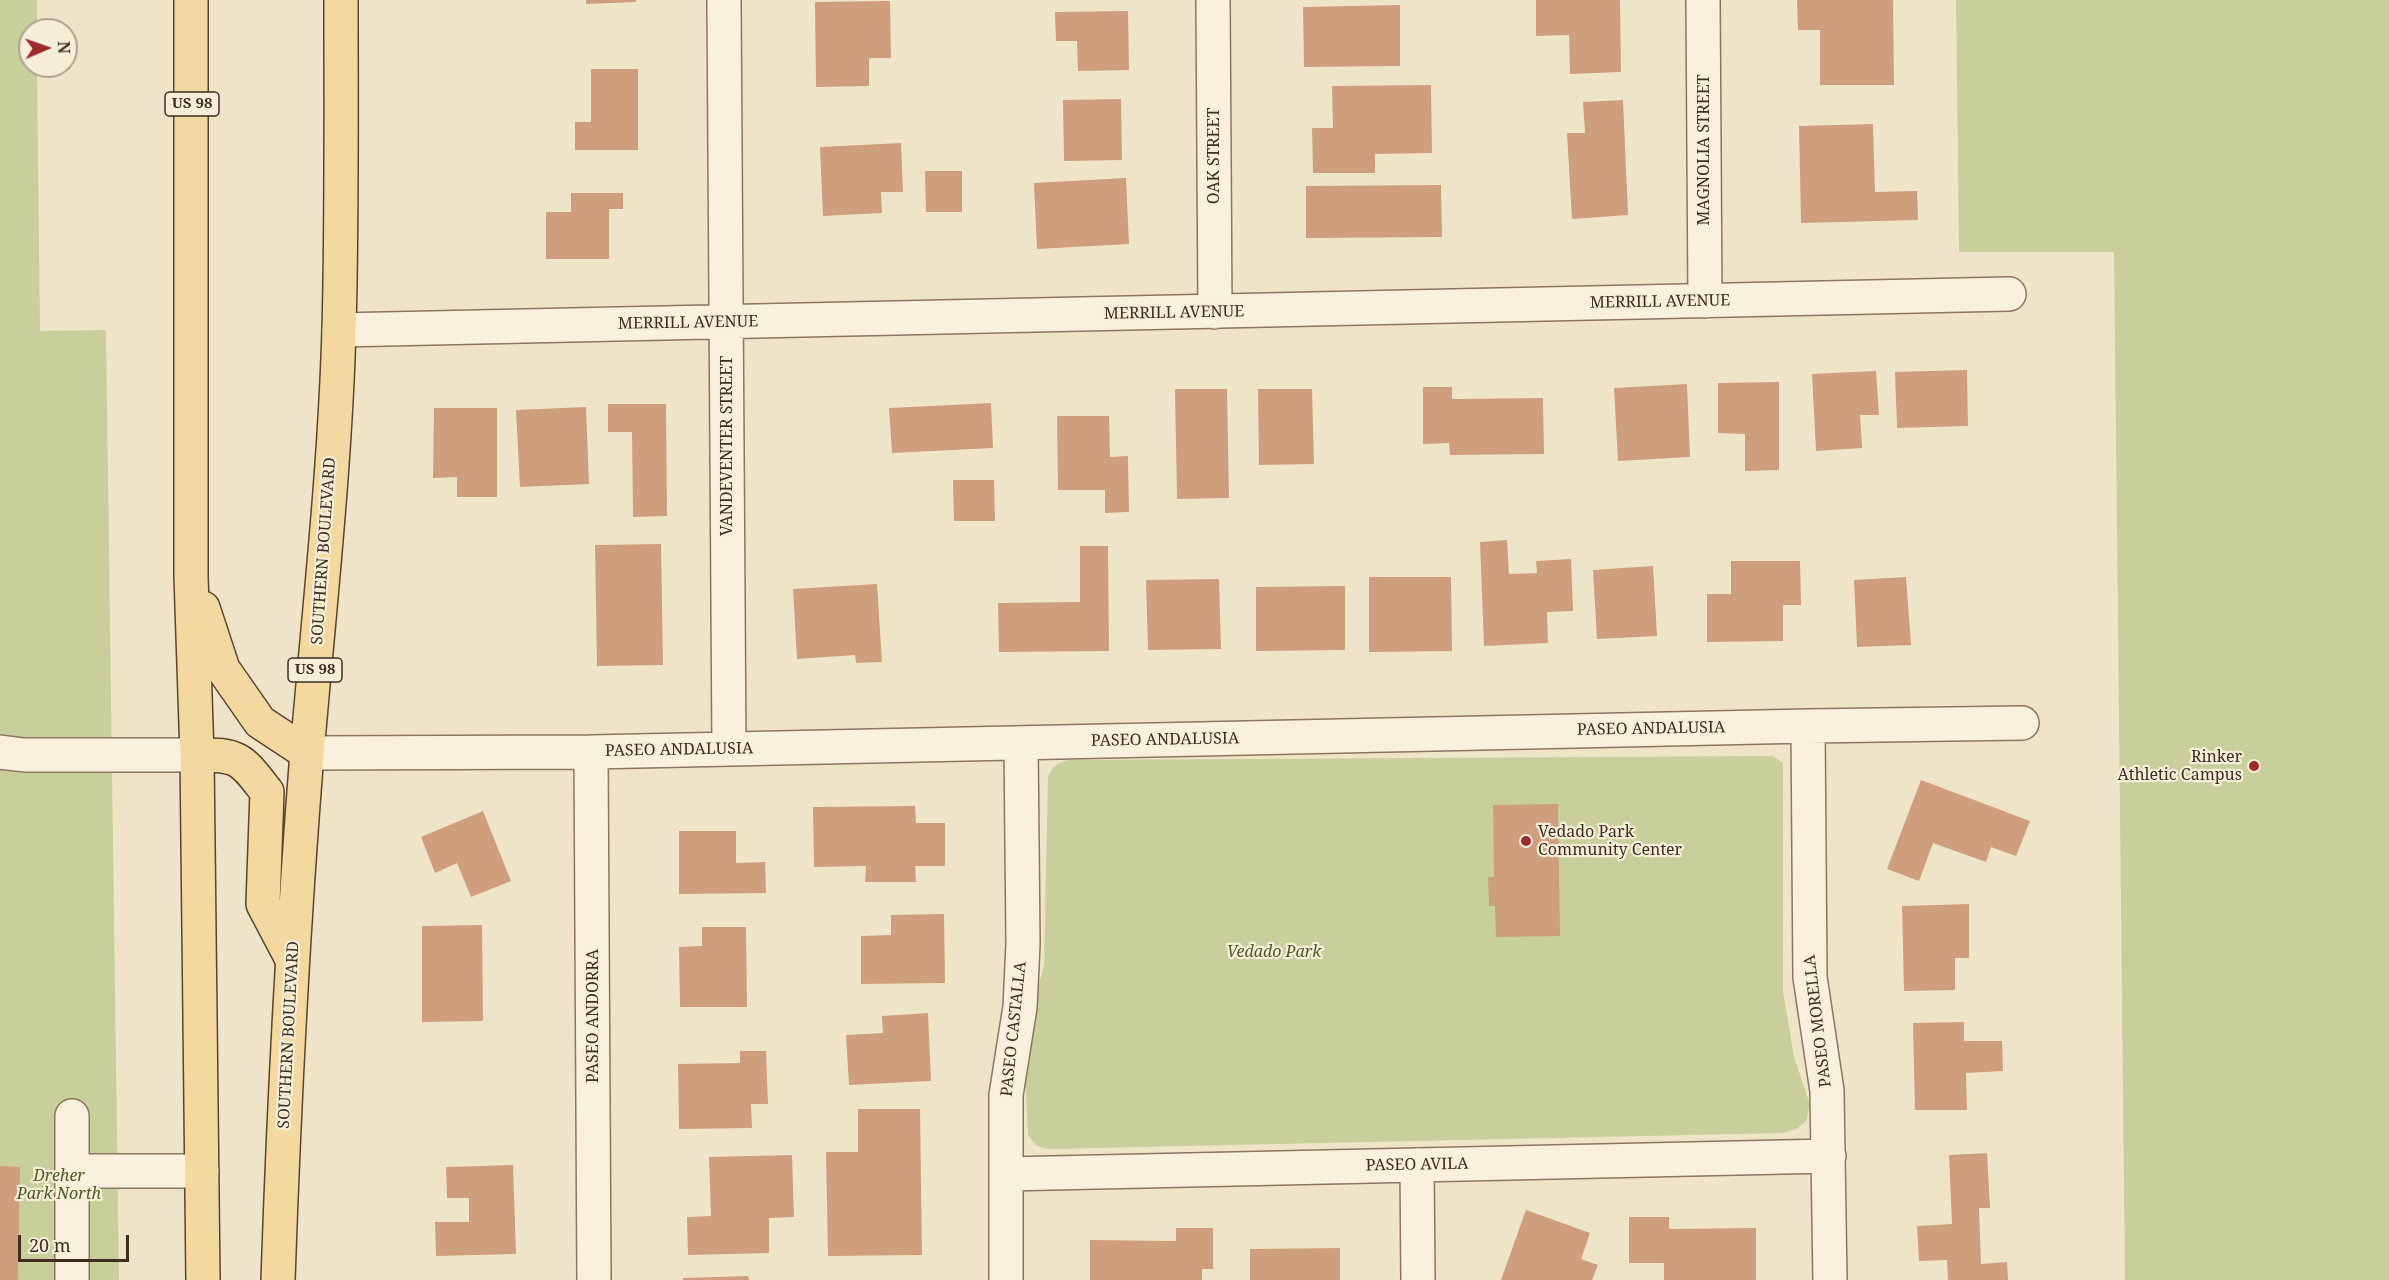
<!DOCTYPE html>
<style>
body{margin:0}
#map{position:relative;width:2389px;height:1280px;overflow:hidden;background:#f0e4c8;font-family:"Noto Serif",serif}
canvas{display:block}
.north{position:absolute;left:18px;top:18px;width:60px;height:60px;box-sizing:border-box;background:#f7eed8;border:2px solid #ada18e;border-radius:50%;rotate:88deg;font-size:16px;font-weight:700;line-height:24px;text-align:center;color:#3d2e20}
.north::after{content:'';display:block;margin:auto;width:21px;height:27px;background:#9e2a2b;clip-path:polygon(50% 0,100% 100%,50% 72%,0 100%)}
.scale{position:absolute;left:18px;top:1235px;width:111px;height:27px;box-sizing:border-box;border:3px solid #3d2e20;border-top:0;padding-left:8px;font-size:18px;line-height:21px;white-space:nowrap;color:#3d2e20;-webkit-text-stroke:4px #f7eed8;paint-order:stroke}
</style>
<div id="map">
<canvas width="2389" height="1280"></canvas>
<div class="north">N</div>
<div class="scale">20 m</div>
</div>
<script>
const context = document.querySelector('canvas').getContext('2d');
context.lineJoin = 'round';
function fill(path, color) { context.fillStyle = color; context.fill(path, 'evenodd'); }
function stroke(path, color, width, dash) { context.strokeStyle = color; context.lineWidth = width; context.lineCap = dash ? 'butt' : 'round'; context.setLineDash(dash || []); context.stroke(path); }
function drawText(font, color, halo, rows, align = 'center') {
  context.font = font + ' "Noto Serif",serif'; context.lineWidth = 4.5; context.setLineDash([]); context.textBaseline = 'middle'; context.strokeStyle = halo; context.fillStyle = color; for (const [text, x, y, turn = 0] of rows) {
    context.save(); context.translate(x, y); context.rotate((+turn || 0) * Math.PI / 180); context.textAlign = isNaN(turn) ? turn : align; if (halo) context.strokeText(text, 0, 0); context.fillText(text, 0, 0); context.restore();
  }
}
fill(new Path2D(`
 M 0,0 L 37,0 L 37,30 L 30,30 L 30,66 L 37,66 L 40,331 L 106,330 L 119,1280 L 0,1280 Z
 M 1956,0 L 2389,0 L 2389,1280 L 2125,1280 L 2114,252 L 1959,252 Z
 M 1773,756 L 1783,763 L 1783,991 L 1794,1057 L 1810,1105 L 1806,1121 L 1798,1128 L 1783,1133 L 1049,1149 L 1037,1146 L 1028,1135 L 1025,1067 L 1034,1002 L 1044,966 L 1048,777 C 1052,766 1058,763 1069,760 Z`), '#c9cf9b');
fill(new Path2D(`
 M 586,0 L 636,0 L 636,2 L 586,4 Z
 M 1536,0 L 1620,0 L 1621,72 L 1570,74 L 1569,35 L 1536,36 Z
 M 1797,0 L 1893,0 L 1894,85 L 1820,85 L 1820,30 L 1798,30 Z
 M 890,1 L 891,58 L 869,58 L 869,86 L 816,87 L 815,2 Z
 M 1400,5 L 1400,66 L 1304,67 L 1303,7 Z
 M 1128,11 L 1129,70 L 1078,71 L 1077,41 L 1056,41 L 1055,12 Z
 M 591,69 L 638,69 L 638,150 L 575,150 L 575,122 L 591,122 Z
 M 1431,85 L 1432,153 L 1375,154 L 1375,173 L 1313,173 L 1312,128 L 1333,128 L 1332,86 Z
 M 1121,99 L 1122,160 L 1064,161 L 1063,100 Z
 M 1623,100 L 1628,215 L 1572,219 L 1567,133 L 1585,133 L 1583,102 Z
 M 1873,124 L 1875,192 L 1917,191 L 1918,220 L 1801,223 L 1799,126 Z
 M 901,143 L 903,192 L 881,192 L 882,213 L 823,216 L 820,147 Z
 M 925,171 L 962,171 L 962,212 L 926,212 Z
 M 1126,178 L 1129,244 L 1037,249 L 1034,183 Z
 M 1441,185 L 1442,237 L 1306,238 L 1306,186 Z
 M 571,193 L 623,193 L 623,209 L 609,209 L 609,259 L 546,259 L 546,212 L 571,212 Z
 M 1967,370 L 1968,426 L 1897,428 L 1895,372 Z
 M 1876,371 L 1879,415 L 1860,415 L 1862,448 L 1816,451 L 1812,374 Z
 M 1779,382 L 1779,470 L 1745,471 L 1745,434 L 1718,433 L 1718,383 Z
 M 1687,384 L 1690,457 L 1618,461 L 1614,388 Z
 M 1423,387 L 1452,387 L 1452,399 L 1543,398 L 1544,454 L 1450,455 L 1449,443 L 1423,444 Z
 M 1175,389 L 1227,389 L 1229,498 L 1177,499 Z
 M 1258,389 L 1312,389 L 1314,464 L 1259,465 Z
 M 991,403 L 993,448 L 892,453 L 889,408 Z
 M 608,404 L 666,404 L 667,516 L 633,517 L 632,432 L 608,432 Z
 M 586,407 L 589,484 L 520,487 L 516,410 Z
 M 434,408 L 497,408 L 497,497 L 457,497 L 457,477 L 433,478 Z
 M 1057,416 L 1109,416 L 1110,457 L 1128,456 L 1129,512 L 1105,513 L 1105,490 L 1058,490 Z
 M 953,480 L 994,480 L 995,521 L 954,521 Z
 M 1507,540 L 1509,574 L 1537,573 L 1536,561 L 1571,559 L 1573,611 L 1547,612 L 1548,643 L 1484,646 L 1480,542 Z
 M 661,544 L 663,665 L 597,666 L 595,545 Z
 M 1080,546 L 1108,546 L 1109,651 L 999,652 L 998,603 L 1080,602 Z
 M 1731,561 L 1800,561 L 1801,605 L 1783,605 L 1783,641 L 1707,642 L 1707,594 L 1731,594 Z
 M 1653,566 L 1657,636 L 1597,639 L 1593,570 Z
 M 1369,577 L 1451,577 L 1452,651 L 1369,652 Z
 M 1906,577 L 1911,645 L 1857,647 L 1854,580 Z
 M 1219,579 L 1221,649 L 1148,650 L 1146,580 Z
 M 877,584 L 882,662 L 856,663 L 855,655 L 797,659 L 793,589 Z
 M 1345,586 L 1345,650 L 1256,651 L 1256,587 Z
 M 1921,780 L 2030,821 L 2016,856 L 1991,847 L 1986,862 L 1933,843 L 1919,881 L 1887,869 Z
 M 1558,804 L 1560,936 L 1496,937 L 1495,906 L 1489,906 L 1488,877 L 1494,877 L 1493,805 Z
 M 915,806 L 916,823 L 945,823 L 945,866 L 915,866 L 916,882 L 865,882 L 866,866 L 814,867 L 813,807 Z
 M 483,811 L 511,881 L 471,897 L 457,863 L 435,873 L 421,837 Z
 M 679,831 L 736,831 L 736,863 L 765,862 L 766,893 L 679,894 Z
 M 1969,904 L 1969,958 L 1955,958 L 1955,990 L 1904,991 L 1902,906 Z
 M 944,914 L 945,983 L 861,984 L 861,936 L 891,935 L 891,915 Z
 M 482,925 L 483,1021 L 422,1022 L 422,926 Z
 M 702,927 L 746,927 L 747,1007 L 680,1007 L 679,947 L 702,946 Z
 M 928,1013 L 931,1081 L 849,1085 L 846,1035 L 883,1033 L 882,1016 Z
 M 1964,1022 L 1964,1041 L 2002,1041 L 2003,1071 L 1966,1073 L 1967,1110 L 1915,1110 L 1913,1023 Z
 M 740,1051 L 766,1051 L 768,1104 L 751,1104 L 752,1128 L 679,1129 L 678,1064 L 740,1063 Z
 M 858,1109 L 920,1109 L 922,1255 L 828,1256 L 826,1152 L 858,1152 Z
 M 1987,1153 L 1990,1208 L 1979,1208 L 1981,1264 L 2007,1262 L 2008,1280 L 1948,1280 L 1947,1260 L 1919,1261 L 1917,1226 L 1952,1224 L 1949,1155 Z
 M 792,1155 L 794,1217 L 769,1218 L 769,1253 L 688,1255 L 687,1217 L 711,1216 L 709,1157 Z
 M 513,1165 L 516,1254 L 436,1256 L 435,1222 L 469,1222 L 469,1198 L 447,1198 L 446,1167 Z
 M 0,1166 L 20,1167 L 18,1280 L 0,1280 Z
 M 1526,1210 L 1590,1233 L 1581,1259 L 1598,1265 L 1592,1280 L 1501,1280 Z
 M 1629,1217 L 1669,1217 L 1669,1229 L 1756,1228 L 1756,1280 L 1664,1280 L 1664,1263 L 1629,1263 Z
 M 1176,1228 L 1213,1228 L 1213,1269 L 1202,1269 L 1202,1280 L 1090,1280 L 1090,1240 L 1176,1241 Z
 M 1340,1248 L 1340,1280 L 1250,1280 L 1250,1249 Z
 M 748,1276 L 749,1280 L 683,1280 L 683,1278 Z`), '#cf9f7d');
const minor = new Path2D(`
 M 724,0 L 729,749
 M 1213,0 L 1215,312
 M 1703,0 L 1705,301
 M 339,330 L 2009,294
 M 1808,726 L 1810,977 L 1827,1091 L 1830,1280
 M 0,752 L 24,755 L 197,755
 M 591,752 L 594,1280
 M 307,753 L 591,752 L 1808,726 L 2022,723
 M 1417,1165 L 1418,1280
 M 72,1171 L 202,1171
 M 1006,1174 L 1829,1156
 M 72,1280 L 72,1116
 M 1006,1280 L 1006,1095 L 1020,1007 L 1023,944 L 1021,743`);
const major = new Path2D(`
 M 191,0 L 191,576 L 197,755 L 203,1280
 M 203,608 L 223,669 L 260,722 L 307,753
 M 197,755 C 240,754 242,760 267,792 L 263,904 L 292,959
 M 278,1280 C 284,1104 293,928 307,753 C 319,611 335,470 339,329 C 342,219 341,109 341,0`);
stroke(minor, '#8d765c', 36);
stroke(major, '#5b4430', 36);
stroke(minor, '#faf1dc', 33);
stroke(major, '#f3d9a0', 33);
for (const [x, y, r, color] of [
 [2254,766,6,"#9e2a2b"],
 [1526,841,6,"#9e2a2b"]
]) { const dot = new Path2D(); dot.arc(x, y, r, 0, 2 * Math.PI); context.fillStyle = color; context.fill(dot); stroke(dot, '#f7eed8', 2); }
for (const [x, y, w] of [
 [192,104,54],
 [315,670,54]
]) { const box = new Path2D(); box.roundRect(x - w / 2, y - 12, w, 24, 4.5); context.fillStyle = '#f7eed8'; context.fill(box); stroke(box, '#3d2e20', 1.5); }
drawText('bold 15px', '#3d2e20', null, [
 ["US 98",192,104],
 ["US 98",315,670]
]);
drawText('16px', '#3d2e20', '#f7eed8', [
 ["MAGNOLIA STREET",1704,150,-90],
 ["OAK STREET",1214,156,-90],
 ["MERRILL AVENUE",1660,302,-1],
 ["MERRILL AVENUE",1174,313,-1],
 ["MERRILL AVENUE",688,323,-1],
 ["VANDEVENTER STREET",727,446,-90],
 ["SOUTHERN BOULEVARD",324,551,-86],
 ["PASEO ANDALUSIA",1651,729,-1],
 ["PASEO ANDALUSIA",1165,740,-1],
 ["PASEO ANDALUSIA",679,750,-1],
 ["PASEO ANDORRA",593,1016,-90],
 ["PASEO MORELLA",1818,1021,-97],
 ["PASEO CASTALLA",1014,1029,-84],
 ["SOUTHERN BOULEVARD",289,1035,-87],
 ["PASEO AVILA",1417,1165,-1]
]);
drawText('16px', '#3d2e20', '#f7eed8', [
 ["Rinker",2242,757],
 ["Athletic Campus",2242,775],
 ["Vedado Park",1538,832,"left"],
 ["Community Center",1538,850,"left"]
], 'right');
drawText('italic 16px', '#4d5a26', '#f7eed8', [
 ["Vedado Park",1274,952],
 ["Dreher",59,1176],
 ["Park North",59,1194]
]);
</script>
